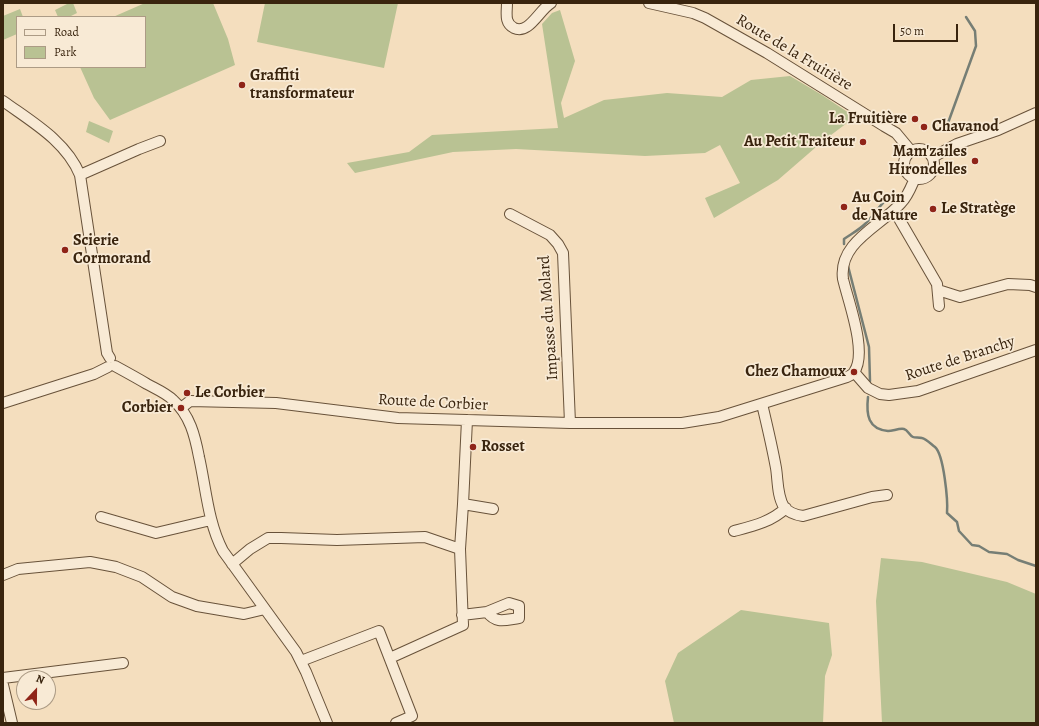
<!DOCTYPE html>
<meta charset="utf-8">
<style>
body{margin:0}
#map{position:relative;width:1039px;height:726px;overflow:hidden;background:#f4debe;font-family:Alegreya,serif}
canvas{display:block}
.frame{position:absolute;inset:0;border:4px solid #39240e;pointer-events:none}
.legend{position:absolute;left:16px;top:16px;width:130px;height:52px;box-sizing:border-box;background:#f8ead5;border:1px solid #ac9b85;margin:0;padding:5px 7px;list-style:none;font-size:12px;color:#39240e}
.legend li{display:flex;align-items:center;gap:8px;height:20px}
.legend b{width:20px;border:1px solid #ac9b85}
.north{position:absolute;left:16px;top:670px;width:40px;height:40px;box-sizing:border-box;background:#f8ead5;border:1px solid #ac9b85;border-radius:50%;rotate:22deg;font-size:11px;font-weight:700;line-height:16px;text-align:center;color:#39240e}
.north::after{content:'';display:block;margin:auto;width:14px;height:18px;background:#8f2418;clip-path:polygon(50% 0,100% 100%,50% 72%,0 100%)}
.scale{position:absolute;left:893px;top:24px;width:65px;height:18px;box-sizing:border-box;border:2px solid #39240e;border-top:0;padding-left:5px;font-size:12px;line-height:14px;white-space:nowrap;color:#39240e;-webkit-text-stroke:3px #f8ead5;paint-order:stroke}
</style>
<div id="map">
<canvas width="1039" height="726"></canvas>
<div class="frame"></div>
<ul class="legend">
<li><b style="height:5px;background:#f8ead5"></b>Road</li>
<li><b style="height:11px;background:#b9c293"></b>Park</li>
</ul>
<div class="north">N</div>
<div class="scale">50 m</div>
</div>
<script>
const context = document.querySelector('canvas').getContext('2d');
context.lineJoin = 'round';
function fill(path, color) { context.fillStyle = color; context.fill(path, 'evenodd'); }
function stroke(path, color, width, dash) { context.strokeStyle = color; context.lineWidth = width; context.lineCap = dash ? 'butt' : 'round'; context.setLineDash(dash || []); context.stroke(path); }
function drawText(font, color, halo, rows, align = 'center') {
  context.font = font + ' Alegreya,serif'; context.lineWidth = 3.5; context.setLineDash([]); context.textBaseline = 'middle'; context.strokeStyle = halo; context.fillStyle = color; for (const [text, x, y, turn = 0] of rows) {
    context.save(); context.translate(x, y); context.rotate((+turn || 0) * Math.PI / 180); context.textAlign = isNaN(turn) ? turn : align; if (halo) context.strokeText(text, 0, 0); context.fillText(text, 0, 0); context.restore();
  }
}
fill(new Path2D(`
 M 69,3 L 73,3 L 77,13 L 69,17 L 58,17 L 55,10 Z
 M 145,3 L 213,3 L 228,39 L 235,65 L 110,120 L 94,98 L 80,67 L 145,67 L 145,17 L 113,17 Z
 M 265,3 L 398,3 L 384,68 L 257,42 Z
 M 20,9 L 23,17 L 17,17 L 17,34 L 3,40 L 3,16 Z
 M 560,10 L 575,61 L 561,103 L 564,118 L 604,100 L 667,93 L 722,97 L 751,80 L 790,76 L 822,95 L 855,117 L 823,141 L 778,180 L 714,218 L 705,198 L 740,183 L 720,145 L 705,153 L 645,156 L 516,149 L 453,152 L 355,173 L 347,163 L 409,152 L 432,135 L 558,128 L 542,24 L 552,13 Z
 M 89,121 L 113,131 L 109,143 L 86,132 Z
 M 881,558 L 922,562 L 1007,582 L 1036,594 L 1036,723 L 882,723 L 876,601 Z
 M 741,610 L 829,623 L 832,655 L 825,676 L 823,723 L 674,723 L 665,681 L 678,653 Z`), '#b9c293');
stroke(new Path2D(`
 M 948,123 L 976,46 L 975,31 L 966,17
 M 844,244 L 844,239 C 851,234 859,230 865,224 C 873,217 878,207 886,200
 M 848,266 L 869,347 L 870,381
 M 868,397 C 866,415 868,429 888,431 C 893,431 899,428 904,429 C 908,430 909,435 913,437 C 915,438 919,437 922,438 C 926,439 931,444 935,447 C 944,455 948,501 947,513 L 957,522 L 959,531 L 972,545 L 979,546 L 989,552 L 1007,554 L 1018,560 L 1036,566`), '#767e75', 2.5);
const minor = new Path2D(`
 M 507,3 C 507,13 504,23 514,28 C 529,35 539,10 551,3
 M 649,3 L 693,13 L 705,18 L 767,53 L 884,126 L 896,133 L 911,151
 M 3,101 C 32,122 66,141 80,175 L 107,353 L 110,358
 M904 164a15 15 0 1 1 30 0a15 15 0 1 1-30 0Z
 M 933,157 L 957,144 L 998,130 L 1036,113
 M 80,175 L 139,149 L 160,141
 M 894,210 L 937,284 L 939,306
 M 510,214 L 550,235 L 558,244 L 563,253 L 570,423
 M 938,290 L 960,297 L 1008,284 L 1030,285 L 1036,287
 M 115,366 C 126,372 137,378 147,384 C 156,389 166,393 173,400 C 190,415 195,436 199,457 C 206,488 208,523 223,551 L 296,652 L 306,672 L 327,723
 M 854,372 L 868,388 L 880,394 L 889,395 L 918,391 L 1036,350
 M 3,403 L 94,374 L 108,367
 M 762,404 C 767,425 772,446 776,468 C 778,480 777,496 784,507 C 789,513 796,515 803,516 L 872,497 L 887,495
 M 181,408 L 190,401 L 276,403 L 398,418 L 570,423 L 682,423 L 719,417 L 847,377 C 849,376 853,374 854,372 C 868,353 848,301 843,279 C 838,242 881,226 901,203 C 908,196 911,187 915,178
 M 467,420 L 463,504 L 493,509
 M 101,517 L 156,533 L 211,520
 M 734,531 C 753,526 771,522 786,508
 M 232,564 L 250,549 L 268,538 L 281,538 L 337,540 L 425,537 L 460,549
 M 3,575 L 18,569 L 90,562 L 116,567 L 142,577 L 172,597 L 197,606 L 244,614 L 265,609
 M 462,615 L 487,612 L 509,603 L 519,606 L 519,618 C 505,620 496,624 487,612
 M 390,658 L 463,625 L 460,549 L 463,504
 M 301,661 L 379,631 L 412,716 L 396,723
 M 3,678 L 123,663
 M 3,685 L 12,723`);
stroke(minor, '#68523a', 12);
stroke(minor, '#f8ead5', 10);
for (const [x, y, r, color] of [
 [242,85,4,"#8f2418"],
 [915,119,4,"#8f2418"],
 [924,127,4,"#8f2418"],
 [863,142,4,"#8f2418"],
 [975,161,4,"#8f2418"],
 [844,207,4,"#8f2418"],
 [933,209,4,"#8f2418"],
 [65,250,4,"#8f2418"],
 [854,372,4,"#8f2418"],
 [187,393,4,"#8f2418"],
 [181,408,4,"#8f2418"],
 [473,447,4,"#8f2418"]
]) { const dot = new Path2D(); dot.arc(x, y, r, 0, 2 * Math.PI); context.fillStyle = color; context.fill(dot); stroke(dot, '#f8ead5', 1.5); }
drawText('16px', '#39240e', '#f8ead5', [
 ["Route de la Fruitière",794,53,31],
 ["Impasse du Molard",549,318,-94],
 ["Route de Branchy",960,359,-18],
 ["Route de Corbier",433,403,3]
]);
drawText('bold 16px', '#39240e', '#f8ead5', [
 ["Graffiti",250,76],
 ["transformateur",250,94],
 ["La Fruitière",907,119,"right"],
 ["Chavanod",932,127],
 ["Au Petit Traiteur",855,142,"right"],
 ["Mam'zailes",967,152,"right"],
 ["Hirondelles",967,170,"right"],
 ["Au Coin",852,198],
 ["de Nature",852,216],
 ["Le Stratège",941,209],
 ["Scierie",73,241],
 ["Cormorand",73,259],
 ["Chez Chamoux",846,372,"right"],
 ["Le Corbier",195,393],
 ["Corbier",173,408,"right"],
 ["Rosset",481,447]
], 'left');
</script>
